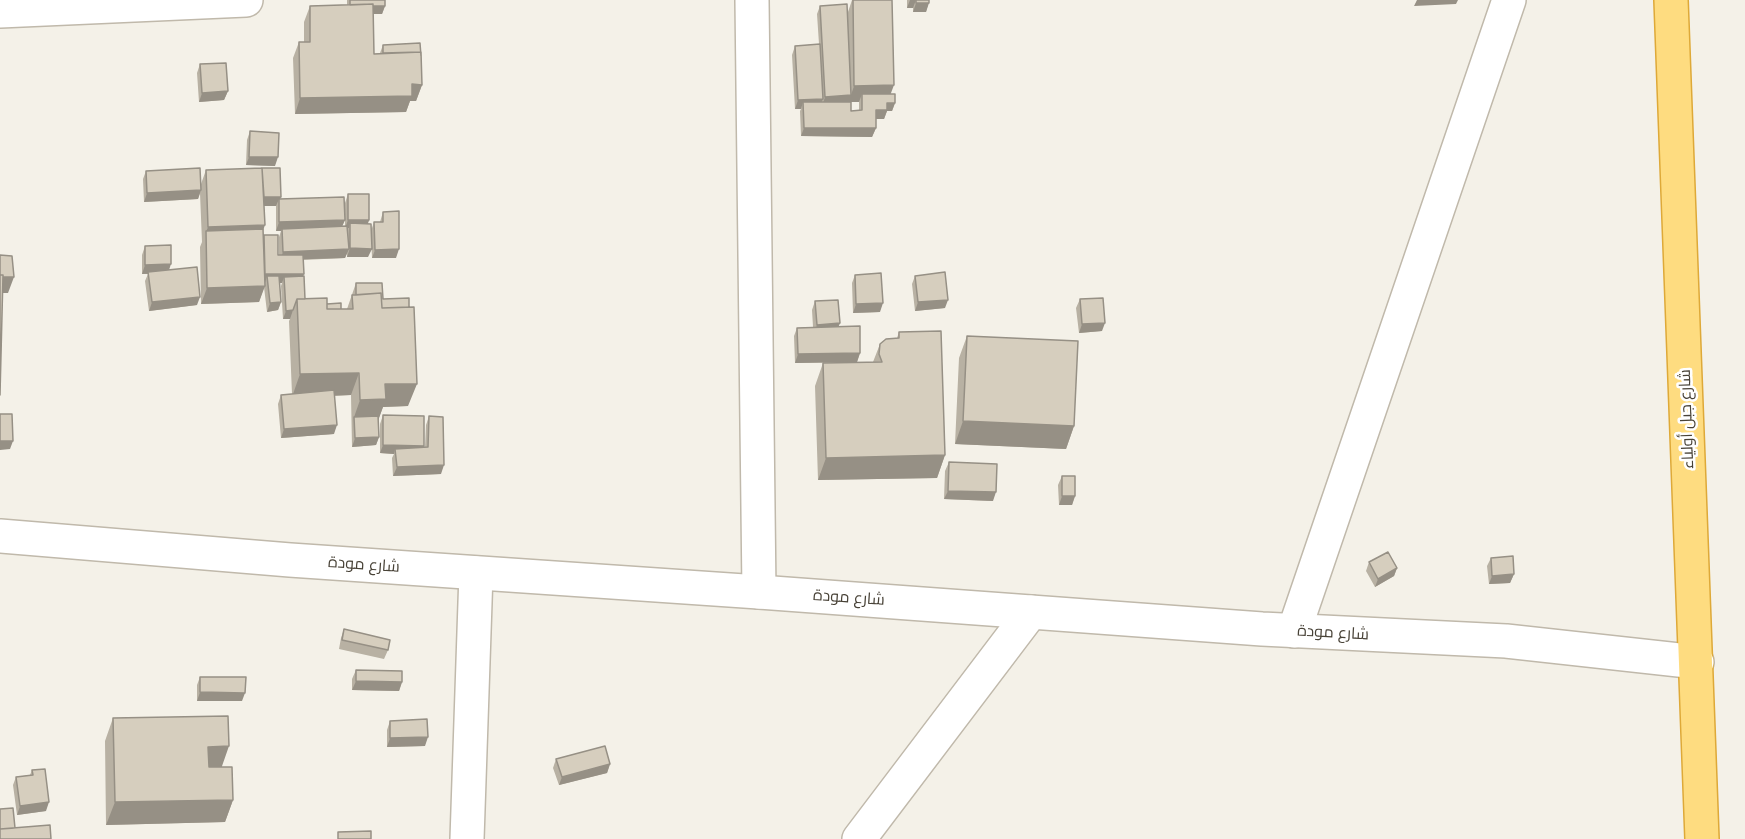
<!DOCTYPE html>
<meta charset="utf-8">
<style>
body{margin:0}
canvas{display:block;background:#f4f1e8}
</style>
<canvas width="1745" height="839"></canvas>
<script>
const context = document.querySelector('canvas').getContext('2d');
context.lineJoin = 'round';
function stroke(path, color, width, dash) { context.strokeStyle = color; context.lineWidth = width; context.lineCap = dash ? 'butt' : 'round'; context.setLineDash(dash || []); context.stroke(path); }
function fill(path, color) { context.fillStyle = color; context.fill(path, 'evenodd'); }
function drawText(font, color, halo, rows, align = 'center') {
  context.font = font + ' "Fira Sans",Cairo,sans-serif'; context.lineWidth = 5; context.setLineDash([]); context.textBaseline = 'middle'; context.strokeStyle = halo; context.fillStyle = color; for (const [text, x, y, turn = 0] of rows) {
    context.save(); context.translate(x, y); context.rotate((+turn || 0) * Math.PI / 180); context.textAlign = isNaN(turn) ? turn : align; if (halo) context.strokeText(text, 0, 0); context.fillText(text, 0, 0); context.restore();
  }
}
const minor = new Path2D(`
 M 752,0 L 759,592
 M 0,11 L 246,0
 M 1294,631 L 1509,0
 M 467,839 L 476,573
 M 859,839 L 1031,612`);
const tertiary = new Path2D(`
 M 0,536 L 290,560 L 759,592 L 1262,629 L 1506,641 L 1697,662`);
const trunk = new Path2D(`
 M 1671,0 L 1702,839`);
stroke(minor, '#c0b9ab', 36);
stroke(tertiary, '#c0b9ab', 36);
stroke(trunk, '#dea938', 36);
stroke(minor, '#fff', 33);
stroke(tertiary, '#fff', 33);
stroke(trunk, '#fedc80', 33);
fill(new Path2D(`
 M 347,0 L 385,0 L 385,6 L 382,14 L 373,14 L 374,54 L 380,53 L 383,45 L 422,85 L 416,101 L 410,101 L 406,112 L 295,114 L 293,58 L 299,42 L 304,42 L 304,22 L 310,6 L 347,5 Z
 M 852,0 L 892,0 L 890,94 L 895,103 L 892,111 L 887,111 L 884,119 L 876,119 L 876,128 L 872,137 L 801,136 L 800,111 L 801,109 L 795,109 L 792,55 L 795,46 L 819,44 L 817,14 L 820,6 L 848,12 ZM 849,102 L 859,102 L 859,111 L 851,111 Z
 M 907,0 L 929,0 L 926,12 L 913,12 L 913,8 L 907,8 Z
 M 200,64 L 228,91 L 224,100 L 199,102 L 197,73 Z
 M 250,131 L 275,166 L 246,165 L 247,140 Z
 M 206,170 L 280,199 L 345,220 L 342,226 L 345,226 L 345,203 L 348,194 L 369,220 L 368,223 L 371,231 L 374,222 L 380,222 L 383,212 L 396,258 L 372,258 L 371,234 L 368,257 L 347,257 L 347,253 L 345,258 L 303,260 L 303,276 L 305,299 L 327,304 L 341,309 L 347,309 L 356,283 L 383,299 L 408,406 L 383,407 L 378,420 L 379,437 L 376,445 L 352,447 L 351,395 L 334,396 L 334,434 L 281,438 L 278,404 L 281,395 L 292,394 L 289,321 L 290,319 L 283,319 L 281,286 L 282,283 L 279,283 L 281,302 L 278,310 L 267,312 L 264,287 L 259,302 L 201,304 L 200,247 L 202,242 L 200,193 L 198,199 L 144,202 L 143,179 L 146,171 L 201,184 ZM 264,206 L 276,206 L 276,231 L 281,231 L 279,237 L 279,255 L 278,255 L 264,235 L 263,238 Z
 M 145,246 L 169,270 L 197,305 L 149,311 L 145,281 L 148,274 L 142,274 L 142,255 Z
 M 855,275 L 880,312 L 853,313 L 852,283 Z
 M 915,276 L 945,308 L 915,311 L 912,284 Z
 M 1080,299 L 1102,331 L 1079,333 L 1076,308 Z
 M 815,301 L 840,323 L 838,327 L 860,353 L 857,362 L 795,363 L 794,336 L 797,328 L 813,327 L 812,310 Z
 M 899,332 L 945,455 L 937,478 L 818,480 L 815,386 L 823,363 L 873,362 L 880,344 L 897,338 Z
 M 967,336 L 1074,426 L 1066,449 L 955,444 L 959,358 Z
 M 383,415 L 424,446 L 423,448 L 425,448 L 426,425 L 429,416 L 441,474 L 393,476 L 392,458 L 394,454 L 380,453 L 380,424 Z
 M 949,462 L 993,501 L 944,499 L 945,471 Z
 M 1062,476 L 1075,496 L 1072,505 L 1059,505 L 1058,485 Z
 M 1491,558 L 1514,574 L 1510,583 L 1489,584 L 1487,566 Z
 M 1369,562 L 1397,568 L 1394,576 L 1375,587 L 1366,571 Z
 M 344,629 L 388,650 L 384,659 L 339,649 L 341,638 Z
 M 356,670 L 402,682 L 399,691 L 352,690 L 352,679 Z
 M 200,677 L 242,701 L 197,701 L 197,685 Z
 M 113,718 L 222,767 L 233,800 L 225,822 L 106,825 L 105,741 Z
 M 390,721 L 425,746 L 387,747 L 387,730 Z
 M 556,759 L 610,764 L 607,773 L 559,785 L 553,768 Z
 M 32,770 L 46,811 L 17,815 L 13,785 L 16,777 L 30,775 Z`), '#b8b1a3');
fill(new Path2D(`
 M 910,0 L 916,0 L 913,8 L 907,8 Z
 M 1417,0 L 1458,0 L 1456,4 L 1414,6 Z
 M 916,3 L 929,3 L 926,12 L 913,12 Z
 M 350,5 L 385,6 L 382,14 L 347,14 Z
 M 412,84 L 422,85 L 416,101 L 410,101 L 406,112 L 295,114 L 300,98 Z
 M 894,85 L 888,101 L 862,94 L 859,102 L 849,102 L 822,106 L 825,97 L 851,95 L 854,86 Z
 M 228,91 L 224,100 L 199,102 L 202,93 Z
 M 823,99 L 819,108 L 803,102 L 801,109 L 795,109 L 798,100 Z
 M 887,103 L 895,103 L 892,111 L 887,111 L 884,119 L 873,119 L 876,110 Z
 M 804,128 L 876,128 L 872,137 L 801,136 Z
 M 249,157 L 278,157 L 275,166 L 246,165 Z
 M 201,190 L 198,199 L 144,202 L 147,193 Z
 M 261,197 L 281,197 L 279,202 L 279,199 L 276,206 L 258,206 Z
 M 345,220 L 341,229 L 282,229 L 281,231 L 276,231 L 279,222 Z
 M 348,220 L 369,220 L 366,229 L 350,223 L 349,228 L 345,228 Z
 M 265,225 L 259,242 L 206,232 L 208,227 Z
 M 350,248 L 372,249 L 368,257 L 347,257 Z
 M 349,249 L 345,258 L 280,260 L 283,252 Z
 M 399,249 L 396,258 L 372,258 L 375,250 Z
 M 171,264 L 168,273 L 142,274 L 145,265 Z
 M 264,274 L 304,274 L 300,283 L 284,277 L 282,283 L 268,283 L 267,276 L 265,283 Z
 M 0,277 L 14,277 L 8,293 L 0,293 Z
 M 265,286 L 259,302 L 201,304 L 207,288 Z
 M 200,297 L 197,305 L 149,311 L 152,302 Z
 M 948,300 L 945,308 L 915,311 L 918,302 Z
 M 281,302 L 278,310 L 267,312 L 270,303 Z
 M 883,303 L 880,312 L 853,313 L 856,304 Z
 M 293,310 L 290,319 L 283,319 L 286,311 Z
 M 840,323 L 836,332 L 814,333 L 817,325 Z
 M 1105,323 L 1102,331 L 1079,333 L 1082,324 Z
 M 860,353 L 857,362 L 795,363 L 798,354 Z
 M 359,373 L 351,395 L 292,397 L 300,374 Z
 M 385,384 L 417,384 L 408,406 L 383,407 L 378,421 L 354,417 L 352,423 L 360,400 Z
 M 963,421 L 1074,426 L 1066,449 L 955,444 Z
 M 337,425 L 334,434 L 281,438 L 284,429 Z
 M 379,437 L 376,445 L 352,447 L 355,438 Z
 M 0,441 L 13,441 L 10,449 L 0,450 Z
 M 383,445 L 424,446 L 421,454 L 395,449 L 394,454 L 380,453 Z
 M 945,455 L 937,478 L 818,480 L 826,458 Z
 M 444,465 L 441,474 L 393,476 L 397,467 Z
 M 948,491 L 996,492 L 993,501 L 944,499 Z
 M 1062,496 L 1075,496 L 1072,505 L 1059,505 Z
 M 1397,568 L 1394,576 L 1375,587 L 1378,579 Z
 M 1514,574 L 1510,583 L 1489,584 L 1492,576 Z
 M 356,681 L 402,682 L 399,691 L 352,690 Z
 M 200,692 L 245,693 L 242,701 L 197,701 Z
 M 428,737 L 425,746 L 387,747 L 390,738 Z
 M 229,746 L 221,769 L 200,769 L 208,747 Z
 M 610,764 L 607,773 L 559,785 L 562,777 Z
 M 233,800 L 225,822 L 106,825 L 115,802 Z
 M 49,802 L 46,811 L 17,815 L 20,806 Z`), '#969085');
const building = new Path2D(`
 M 350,0 L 385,0 L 385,6 L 373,6 L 373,4 L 350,5 Z
 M 853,0 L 892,0 L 894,85 L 854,86 Z
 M 916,0 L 929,0 L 929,3 L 916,3 Z
 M 373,4 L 374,54 L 421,52 L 422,85 L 412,84 L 412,96 L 300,98 L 299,42 L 310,42 L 310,6 Z
 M 847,4 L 851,95 L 825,97 L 820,6 Z
 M 420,43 L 421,56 L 421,52 L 383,53 L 383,45 Z
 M 820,44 L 823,99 L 798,100 L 795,46 Z
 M 226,63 L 228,91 L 202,93 L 200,64 Z
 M 862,94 L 895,94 L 895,103 L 887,103 L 887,110 L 876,110 L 876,128 L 804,128 L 803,102 L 851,102 L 851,111 L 862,110 Z
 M 250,131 L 279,133 L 278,157 L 249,157 Z
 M 200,168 L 201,190 L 147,193 L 146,171 Z
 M 261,168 L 280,168 L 281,197 L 264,197 L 262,168 Z
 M 262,168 L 265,225 L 208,227 L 206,170 Z
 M 348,194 L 369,194 L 369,220 L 348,220 Z
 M 344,197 L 345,220 L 279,222 L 279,199 Z
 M 399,211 L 399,249 L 375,250 L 374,222 L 383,222 L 383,212 Z
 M 350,223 L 371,224 L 372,249 L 350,248 Z
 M 347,226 L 349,249 L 283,252 L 282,229 Z
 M 263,229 L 265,286 L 207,288 L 206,231 Z
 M 264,235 L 278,235 L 278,255 L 303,255 L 304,274 L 265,274 Z
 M 171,245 L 171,264 L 145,265 L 145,246 Z
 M 0,255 L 12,256 L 14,277 L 3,277 L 3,275 L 0,275 Z
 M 197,267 L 200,297 L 152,302 L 148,272 Z
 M 945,272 L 948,300 L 918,302 L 915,276 Z
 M 881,273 L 883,303 L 856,304 L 855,275 Z
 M 0,275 L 3,275 L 0,395 Z
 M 267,276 L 279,276 L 281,302 L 270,303 Z
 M 304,276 L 305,299 L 297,299 L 293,310 L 286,311 L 284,277 Z
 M 356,283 L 382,283 L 383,299 L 409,298 L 409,307 L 382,308 L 381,293 L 356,295 Z
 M 381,293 L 382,308 L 414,307 L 417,384 L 385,384 L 386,399 L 360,400 L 359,373 L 300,374 L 297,299 L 327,298 L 327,309 L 353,309 L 352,295 Z
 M 1103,298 L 1105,323 L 1082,324 L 1080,299 Z
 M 838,300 L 840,323 L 817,325 L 815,301 Z
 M 341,303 L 341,309 L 327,309 L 327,304 Z
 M 860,326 L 860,353 L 798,354 L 797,328 Z
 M 941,331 L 945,455 L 826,458 L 823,363 L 882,362 L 879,354 L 880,344 L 886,339 L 899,338 L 899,332 Z
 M 967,336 L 1078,341 L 1074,426 L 963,421 Z
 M 334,390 L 337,425 L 284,429 L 281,395 Z
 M 0,414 L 12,414 L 13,441 L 0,441 Z
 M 383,415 L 424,416 L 424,446 L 383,445 Z
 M 378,416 L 379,437 L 355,438 L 354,417 Z
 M 429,416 L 443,417 L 444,465 L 397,467 L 395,449 L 428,447 Z
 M 949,462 L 997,464 L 996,492 L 948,491 Z
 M 1062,476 L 1075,476 L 1075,496 L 1062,496 Z
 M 1388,552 L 1397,568 L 1378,579 L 1369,562 Z
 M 1513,556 L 1514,574 L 1492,576 L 1491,558 Z
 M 344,629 L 390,640 L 388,650 L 342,640 Z
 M 356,670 L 402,671 L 402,682 L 356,681 Z
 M 200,677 L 246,677 L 245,693 L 200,692 Z
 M 228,716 L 229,746 L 208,747 L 209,767 L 232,767 L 233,800 L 115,802 L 113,718 Z
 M 427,719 L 428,737 L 390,738 L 390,721 Z
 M 605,746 L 610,764 L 562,777 L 556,759 Z
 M 45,769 L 49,802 L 20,806 L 16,777 L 33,775 L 32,770 Z
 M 13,808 L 15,828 L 0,829 L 0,809 Z
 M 50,825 L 51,839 L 0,839 L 0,829 Z
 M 371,831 L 371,839 L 338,839 L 338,832 Z`);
fill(building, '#d6cebe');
stroke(building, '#969085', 1.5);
drawText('16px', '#484237', '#fff', [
 ["شارع جبل أولياء",1687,419,-92],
 ["شارع مودة",364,565,4],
 ["شارع مودة",849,598,4],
 ["شارع مودة",1333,633,3]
]);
</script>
